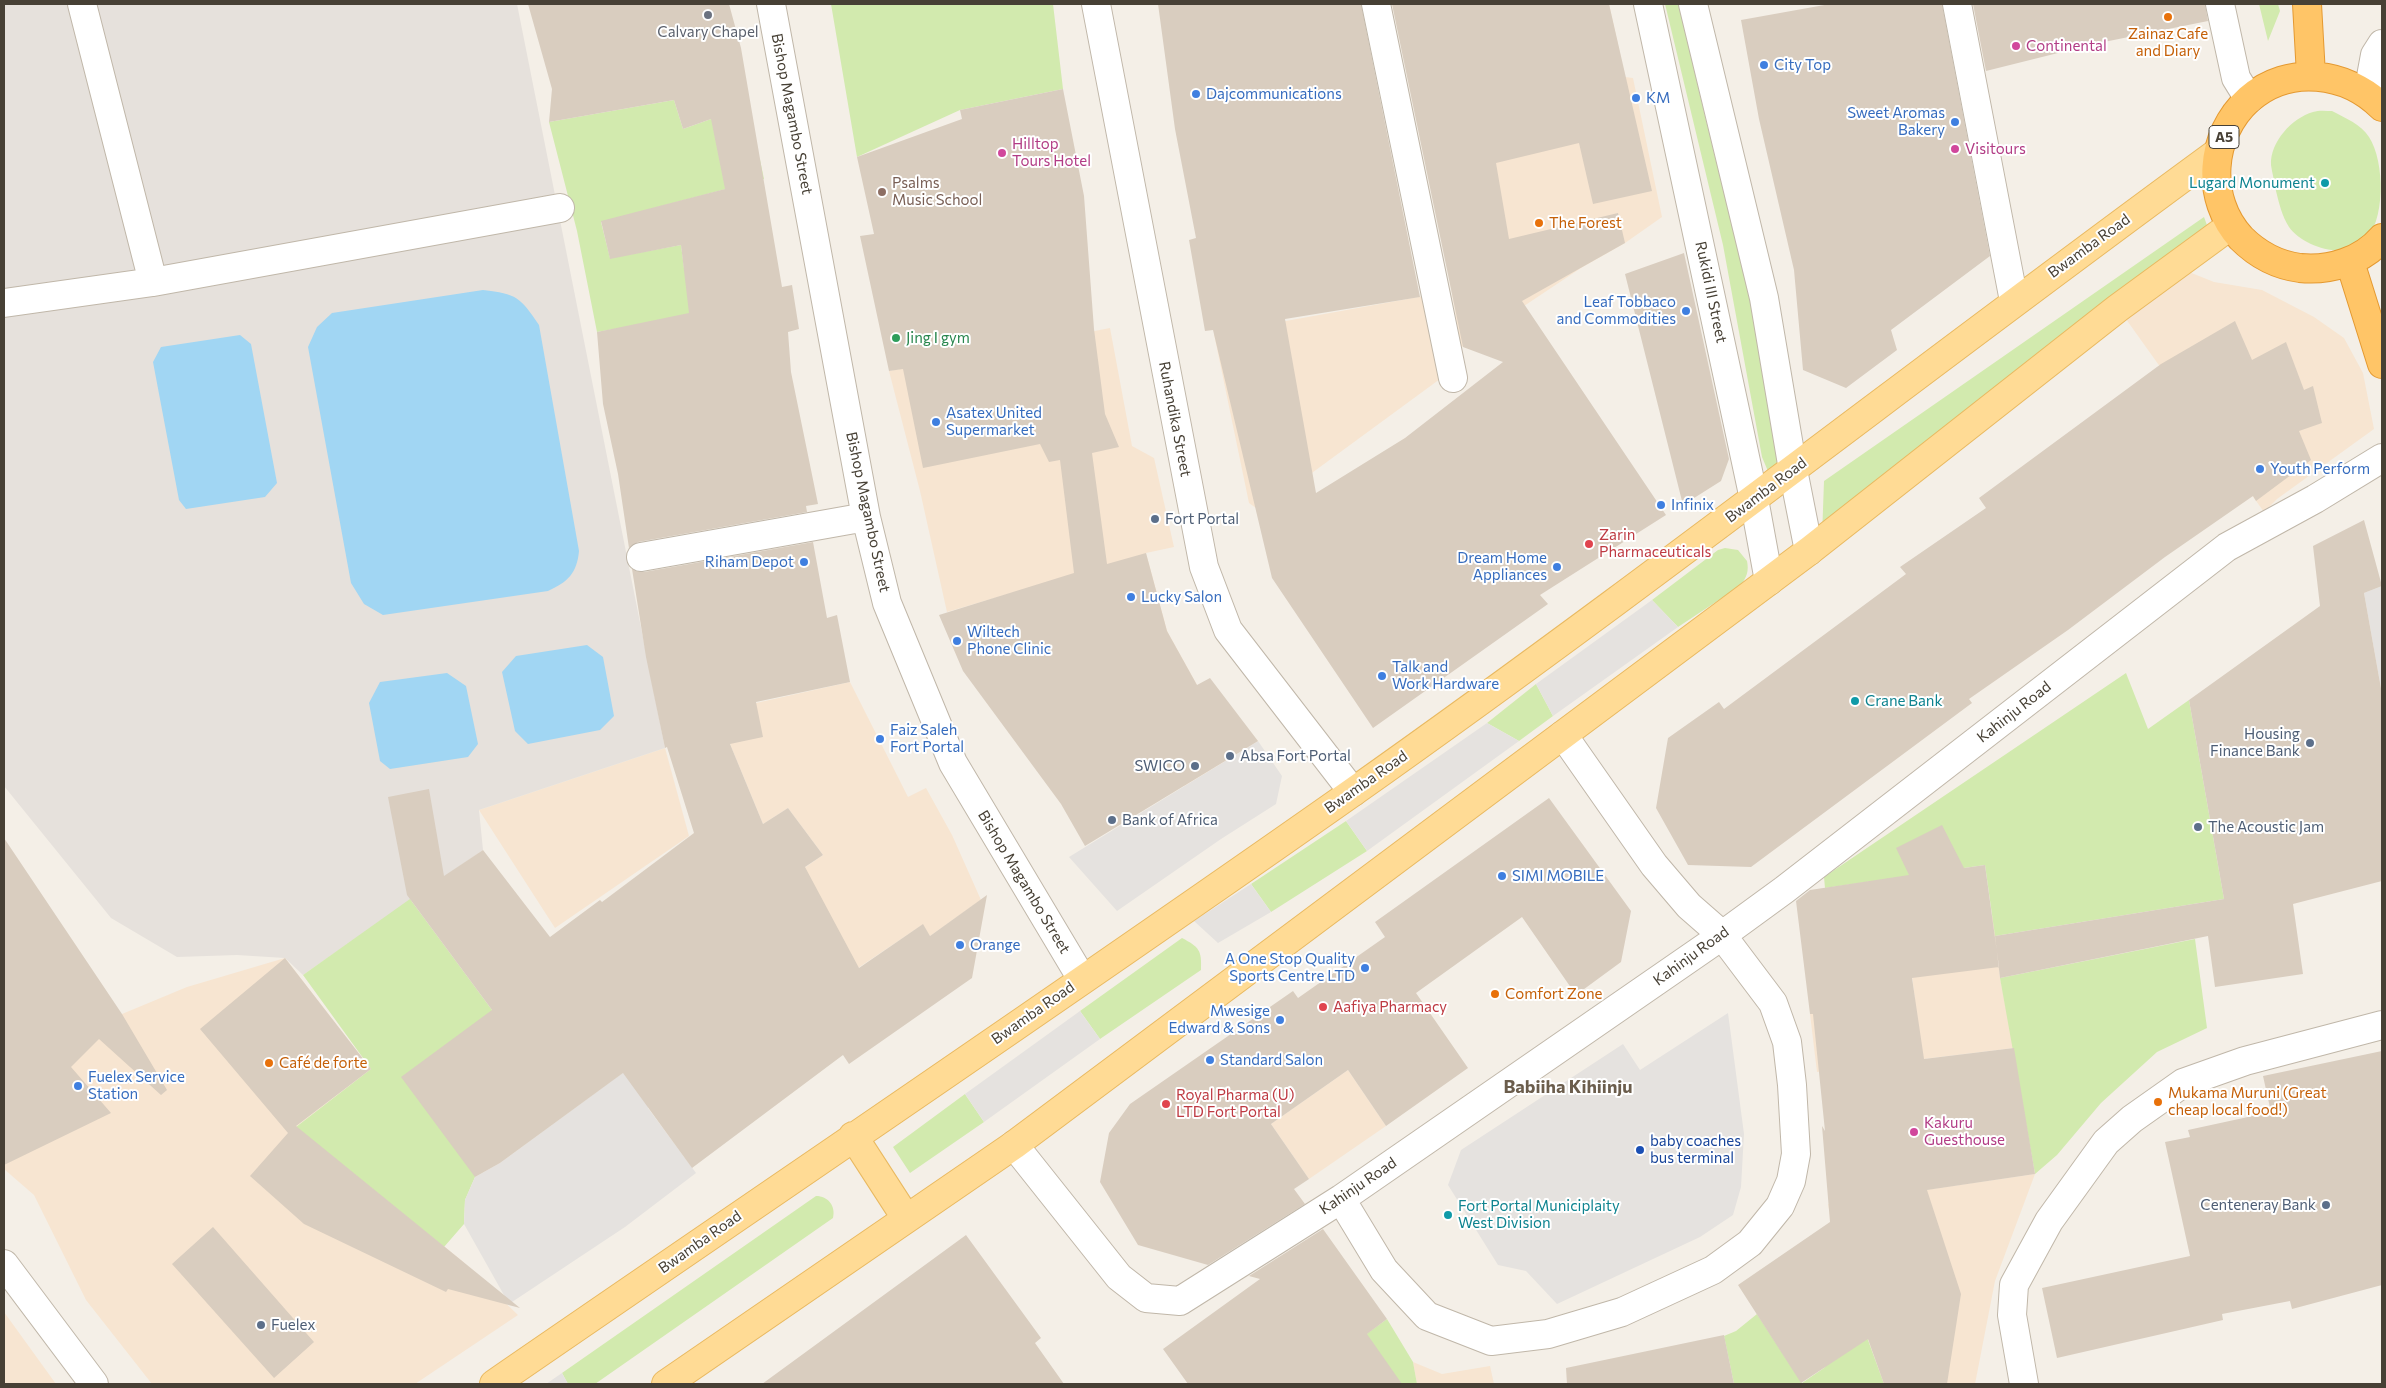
<!DOCTYPE html>
<meta charset="utf-8">
<style>
body{margin:0}
#map{position:relative;width:2386px;height:1388px;overflow:hidden;background:#f4efe7;font-family:Commissioner,sans-serif}
canvas{display:block}
.frame{position:absolute;inset:0;border:5px solid #474035;pointer-events:none}
</style>
<div id="map">
<canvas width="2386" height="1388"></canvas>
<div class="frame"></div>
</div>
<script>
const context = document.querySelector('canvas').getContext('2d');
context.lineJoin = 'round';
function fill(path, color) { context.fillStyle = color; context.fill(path, 'evenodd'); }
function stroke(path, color, width, dash) { context.strokeStyle = color; context.lineWidth = width; context.lineCap = dash ? 'butt' : 'round'; context.setLineDash(dash || []); context.stroke(path); }
function drawText(font, color, halo, rows, align = 'center') {
  context.font = font + ' Commissioner,sans-serif'; context.lineWidth = 4; context.setLineDash([]); context.textBaseline = 'middle'; context.strokeStyle = halo; context.fillStyle = color; for (const [text, x, y, turn = 0] of rows) {
    context.save(); context.translate(x, y); context.rotate((+turn || 0) * Math.PI / 180); context.textAlign = isNaN(turn) ? turn : align; if (halo) context.strokeText(text, 0, 0); context.fillText(text, 0, 0); context.restore();
  }
}
fill(new Path2D(`
 M 1501,4 L 1609,4 L 1625,77 L 1633,78 L 1662,217 L 1625,243 L 1581,268 L 1521,308 L 1475,351 L 1461,346 L 1423,126 L 1402,24 Z
 M 2174,266 L 2214,282 L 2262,290 L 2314,317 L 2344,338 L 2363,373 L 2374,429 L 2277,499 L 2264,512 L 2118,308 Z
 M 1424,296 L 1440,379 L 1260,511 L 1249,503 L 1214,334 Z
 M 1110,328 L 1132,446 L 1154,458 L 1174,547 L 1146,553 L 1167,631 L 1197,685 L 1258,741 L 1184,786 L 1158,740 L 1039,585 L 947,612 L 920,491 L 889,371 Z
 M 850,682 L 908,797 L 926,788 L 952,835 L 981,900 L 930,936 L 922,925 L 806,1003 L 739,913 L 823,855 L 788,808 L 763,824 L 730,744 L 756,703 Z
 M 665,748 L 689,836 L 555,928 L 479,810 Z
 M 1993,917 L 2000,978 L 2014,1048 L 1817,1072 L 1810,1014 L 1915,1000 L 1906,928 Z
 M 285,958 L 371,1069 L 297,1126 L 462,1261 L 518,1315 L 415,1384 L 152,1384 L 86,1300 L 34,1195 L 4,1169 L 4,1075 L 122,1014 L 187,987 Z
 M 1348,1070 L 1386,1126 L 1309,1179 L 1271,1124 Z
 M 2035,1174 L 1995,1281 L 1975,1384 L 1884,1384 L 1836,1249 L 1828,1204 Z
 M 4,1312 L 56,1384 L 4,1384 Z
 M 1413,1362 L 1442,1374 L 1490,1366 L 1494,1384 L 1417,1384 Z`), '#f7e5d1');
fill(new Path2D(`
 M 4,4 L 517,4 L 665,748 L 479,810 L 483,850 L 303,975 L 285,958 L 237,955 L 177,957 L 111,918 L 4,786 Z`), '#e6e1dc');
fill(new Path2D(`
 M 831,4 L 1053,4 L 1063,89 L 960,110 L 857,157 Z
 M 1665,4 L 1680,4 C 1711,159 1760,311 1783,468 L 1770,476 L 1762,457 L 1723,245 Z
 M 2259,4 L 2278,4 L 2280,11 L 2268,41 Z
 M 674,100 L 683,129 L 711,119 L 760,160 L 764,179 L 601,222 L 610,258 L 681,245 L 684,268 L 706,313 L 597,332 L 577,231 L 549,122 Z
 M 2332,111 C 2345,118 2361,124 2369,137 C 2385,161 2386,224 2363,242 C 2359,244 2354,248 2350,249 C 2331,255 2300,243 2289,227 C 2282,216 2279,203 2276,191 C 2275,183 2272,173 2271,165 C 2270,142 2292,118 2313,112 C 2319,110 2326,111 2332,111 Z
 M 2204,217 L 2212,239 L 1822,537 L 1824,481 Z
 M 1725,548 L 1738,550 L 1747,561 C 1749,571 1747,577 1740,586 L 1678,627 L 1652,600 L 1718,550 Z
 M 2126,673 L 2148,729 L 2189,700 L 2224,899 L 1995,936 L 1985,865 L 1825,888 L 1824,877 Z
 M 1536,684 L 1553,716 L 1519,741 L 1487,723 Z
 M 1346,821 L 1367,851 L 1271,912 L 1251,884 Z
 M 410,899 L 492,1010 L 475,1177 L 465,1200 L 464,1224 L 444,1247 L 296,1127 L 371,1069 L 303,975 Z
 M 1182,938 C 1199,947 1202,950 1201,970 L 1100,1039 L 1080,1011 Z
 M 2195,939 L 2207,1028 L 2157,1052 L 2101,1103 L 2057,1155 L 2035,1174 L 2000,978 Z
 M 965,1094 L 984,1122 L 910,1173 L 893,1147 Z
 M 816,1196 C 828,1196 836,1206 833,1218 L 595,1384 L 568,1384 L 562,1373 Z
 M 1757,1314 L 1802,1383 L 1824,1368 L 1860,1318 L 1884,1384 L 1734,1384 L 1724,1336 L 1736,1331 Z
 M 1387,1319 L 1413,1362 L 1417,1384 L 1297,1384 Z`), '#d2eaae');
fill(new Path2D(`
 M 2382,586 L 2382,694 L 2364,593 Z
 M 1652,600 L 1678,627 L 1553,716 L 1536,684 Z
 M 1487,723 L 1519,741 L 1367,851 L 1346,821 Z
 M 1258,741 L 1282,776 L 1276,804 L 1221,839 L 1117,911 L 1069,857 Z
 M 1251,884 L 1271,912 L 1218,943 L 1194,921 Z
 M 1080,1011 L 1100,1039 L 984,1122 L 965,1094 Z
 M 1728,1013 L 1744,1134 L 1741,1187 L 1733,1215 L 1700,1237 L 1557,1304 L 1526,1271 L 1498,1265 L 1448,1185 L 1461,1150 L 1623,1044 L 1640,1070 Z
 M 647,1055 L 648,1108 L 696,1173 L 625,1227 L 509,1304 L 464,1224 L 465,1200 L 475,1177 L 500,1163 Z
 M 562,1373 L 568,1384 L 546,1384 Z`), '#e5e2df');
fill(new Path2D(`
 M 483,290 C 517,294 520,297 539,325 L 579,551 C 577,573 568,582 548,591 L 383,615 L 364,604 L 351,583 L 308,347 L 317,327 L 332,313 Z
 M 240,335 L 251,344 L 277,483 L 265,497 L 186,509 L 179,500 L 153,362 L 161,347 Z
 M 587,645 L 603,657 L 614,716 L 600,730 L 528,744 L 515,731 L 502,672 L 516,656 Z
 M 447,673 L 466,686 L 478,744 L 468,757 L 390,769 L 380,761 L 369,703 L 380,682 Z`), '#a1d6f3');
fill(new Path2D(`
 M 528,4 L 729,4 L 741,48 L 782,287 L 792,285 L 799,329 L 788,332 L 791,372 L 818,504 L 806,506 L 807,512 L 638,542 L 629,548 L 618,474 L 603,404 L 597,332 L 689,313 L 681,245 L 610,259 L 601,221 L 725,189 L 711,119 L 683,129 L 674,100 L 549,122 L 552,89 Z
 M 1158,4 L 1361,4 L 1420,297 L 1285,319 L 1316,493 L 1405,438 L 1503,362 L 1463,347 L 1392,4 L 1609,4 L 1652,191 L 1593,204 L 1579,143 L 1496,163 L 1509,239 L 1618,213 L 1625,243 L 1522,301 L 1666,515 L 1540,595 L 1548,604 L 1373,728 L 1272,578 L 1213,330 L 1205,331 L 1189,240 L 1196,238 L 1175,129 Z
 M 1830,4 L 1942,4 L 1990,256 L 1891,330 L 1897,350 L 1846,388 L 1803,370 L 1794,270 L 1759,119 L 1741,20 Z
 M 1973,4 L 2205,4 L 2208,21 L 2094,44 L 1986,71 Z
 M 1063,89 L 1084,196 L 1094,329 L 1105,414 L 1119,447 L 1092,453 L 1107,564 L 1146,553 L 1167,631 L 1197,685 L 1210,678 L 1258,741 L 1085,846 L 1061,804 L 963,671 L 939,615 L 1074,573 L 1060,460 L 1049,462 L 1040,444 L 923,468 L 903,369 L 889,371 L 860,236 L 874,234 L 857,157 L 962,119 L 960,110 Z
 M 1684,253 L 1729,459 L 1721,481 L 1683,505 L 1625,274 Z
 M 2235,321 L 2252,360 L 2286,342 L 2304,390 L 2313,386 L 2322,423 L 2299,431 L 2311,460 L 2256,501 L 2253,496 L 2165,557 L 2068,630 L 1969,699 L 1972,703 L 1751,867 L 1688,865 L 1656,808 L 1668,738 L 1719,702 L 1724,709 L 1906,574 L 1900,567 L 1986,508 L 1979,498 L 2161,364 Z
 M 2364,520 L 2382,586 L 2364,593 L 2382,694 L 2382,881 L 2293,904 L 2303,974 L 2215,987 L 2208,936 L 2000,978 L 1995,936 L 2224,899 L 2189,700 L 2320,606 L 2313,546 Z
 M 813,542 L 827,618 L 837,615 L 850,682 L 756,702 L 763,737 L 730,744 L 763,824 L 788,808 L 823,855 L 805,867 L 859,968 L 923,924 L 930,936 L 987,895 L 972,978 L 849,1064 L 843,1055 L 692,1168 L 623,1073 L 500,1163 L 475,1177 L 401,1077 L 492,1010 L 407,895 L 388,797 L 429,789 L 444,876 L 483,850 L 550,937 L 600,900 L 602,902 L 694,833 L 667,747 L 665,748 L 646,657 L 632,569 L 644,572 Z
 M 1549,798 L 1631,911 L 1621,962 L 1576,995 L 1522,917 L 1416,993 L 1468,1068 L 1386,1126 L 1348,1070 L 1271,1124 L 1309,1179 L 1294,1189 L 1305,1204 L 1208,1265 L 1138,1245 L 1100,1182 L 1109,1133 L 1130,1104 L 1293,991 L 1298,998 L 1385,937 L 1375,922 Z
 M 1942,825 L 1964,868 L 1985,865 L 1999,967 L 1912,978 L 1924,1059 L 2014,1048 L 2035,1174 L 1927,1190 L 1961,1294 L 1947,1384 L 1884,1384 L 1868,1339 L 1801,1383 L 1738,1285 L 1830,1222 L 1822,1126 L 1825,1131 L 1813,1014 L 1810,1014 L 1796,901 L 1810,890 L 1909,875 L 1896,848 Z
 M 4,838 L 122,1014 L 167,1090 L 161,1095 L 99,1039 L 71,1067 L 111,1113 L 4,1165 Z
 M 285,958 L 371,1069 L 296,1126 L 520,1308 L 448,1289 L 446,1292 L 304,1224 L 250,1176 L 288,1133 L 200,1029 Z
 M 2382,1051 L 2382,1285 L 2292,1309 L 2290,1301 L 2222,1314 L 2223,1320 L 2057,1358 L 2042,1288 L 2190,1256 L 2165,1142 L 2190,1137 L 2188,1130 L 2271,1112 L 2263,1076 Z
 M 213,1227 L 314,1342 L 274,1378 L 172,1264 Z
 M 1323,1229 L 1387,1319 L 1367,1334 L 1402,1384 L 1188,1384 L 1163,1349 L 1260,1279 L 1249,1276 Z
 M 966,1235 L 1041,1338 L 1035,1343 L 1064,1384 L 762,1384 Z
 M 1724,1335 L 1734,1384 L 1567,1384 L 1566,1368 Z`), '#d9cdbf');
const minor = new Path2D(`
 M 82,4 L 153,282 L 560,208
 M 771,4 L 866,517 L 887,603 L 953,763 L 1082,979
 M 1096,4 L 1204,567 L 1228,630 L 1353,792
 M 1376,4 L 1453,378
 M 1648,4 L 1754,499 L 1769,581
 M 1693,4 L 1764,298 L 1793,470 L 1809,551
 M 1957,4 L 2014,301
 M 2220,4 L 2236,78 L 2249,99
 M 2368,93 L 2375,55 L 2382,44
 M 4,303 L 153,282
 M 641,557 L 866,517
 M 1014,1145 L 1119,1277 L 1146,1298 L 1180,1301 L 1341,1199 L 1710,944 L 1784,890 L 2227,547 L 2315,499 L 2382,458
 M 1341,1199 L 1384,1270 L 1427,1316 L 1491,1341 L 1548,1334 L 1622,1312 L 1713,1270 L 1750,1243 L 1780,1206 L 1791,1181 L 1796,1154 L 1792,1085 L 1787,1042 L 1773,1003 L 1721,934 L 1689,906 L 1654,865 L 1563,735
 M 4,1264 L 94,1384
 M 2024,1384 L 2012,1315 L 2014,1285 L 2049,1221 L 2106,1142 L 2132,1119 L 2183,1083 L 2245,1061 L 2382,1025`);
const major = new Path2D(`
 M 853,1136 L 906,1218
 M 494,1384 C 780,1187 1069,992 1353,792 C 1646,585 1928,364 2218,152
 M 666,1384 L 1014,1145 L 1809,551 L 2118,308 L 2230,226`);
const highway = new Path2D(`
 M 2307,4 L 2311,75
 M 2382,107 C 2347,72 2289,64 2249,99 C 2209,135 2205,199 2241,238 C 2258,255 2277,265 2300,268 C 2330,271 2362,261 2382,238
 M 2350,262 L 2382,364`);
stroke(minor, '#c0b7a9', 30);
stroke(major, '#e9b960', 30);
stroke(highway, '#e49931', 30);
stroke(minor, '#fff', 28);
stroke(major, '#ffdb95', 28);
stroke(highway, '#ffc567', 28);
for (const [x, y, r, color] of [
 [708,15,5,"#6b7280"],
 [2168,17,5,"#e8710a"],
 [2016,46,5,"#d1479c"],
 [1764,65,5,"#3f7fe0"],
 [1196,94,5,"#3f7fe0"],
 [1636,98,5,"#3f7fe0"],
 [1955,122,5,"#3f7fe0"],
 [1955,149,5,"#d1479c"],
 [1002,153,5,"#d1479c"],
 [2325,183,5,"#0f9aa8"],
 [882,192,5,"#8d6e63"],
 [1539,223,5,"#e8710a"],
 [1686,311,5,"#3f7fe0"],
 [896,338,5,"#2e9e5b"],
 [936,422,5,"#3f7fe0"],
 [2260,469,5,"#3f7fe0"],
 [1661,505,5,"#3f7fe0"],
 [1155,519,5,"#5c6f8a"],
 [1589,544,5,"#e0444e"],
 [804,562,5,"#3f7fe0"],
 [1557,567,5,"#3f7fe0"],
 [1131,597,5,"#3f7fe0"],
 [957,641,5,"#3f7fe0"],
 [1382,676,5,"#3f7fe0"],
 [1855,701,5,"#0f9aa8"],
 [880,739,5,"#3f7fe0"],
 [2310,743,5,"#5c6f8a"],
 [1230,756,5,"#5c6f8a"],
 [1195,766,5,"#5c6f8a"],
 [1112,820,5,"#5c6f8a"],
 [2198,827,5,"#5c6f8a"],
 [1502,876,5,"#3f7fe0"],
 [960,945,5,"#3f7fe0"],
 [1365,968,5,"#3f7fe0"],
 [1495,994,5,"#e8710a"],
 [1323,1007,5,"#e0444e"],
 [1280,1020,5,"#3f7fe0"],
 [1210,1060,5,"#3f7fe0"],
 [269,1063,5,"#e8710a"],
 [78,1086,5,"#3f7fe0"],
 [2158,1102,5,"#e8710a"],
 [1166,1104,5,"#e0444e"],
 [1914,1132,5,"#d1479c"],
 [1640,1150,5,"#1a4fb4"],
 [2326,1205,5,"#5c6f8a"],
 [1448,1215,5,"#0f9aa8"],
 [261,1325,5,"#5c6f8a"]
]) { const dot = new Path2D(); dot.arc(x, y, r, 0, 2 * Math.PI); context.fillStyle = color; context.fill(dot); stroke(dot, '#fff', 2); }
for (const [x, y, w] of [
 [2224,137,30]
]) { const box = new Path2D(); box.roundRect(x - w / 2, y - 11.5, w, 23, 4); context.fillStyle = '#fff'; context.fill(box); stroke(box, '#474035', 1); }
drawText('bold 14px', '#474035', null, [
 ["A5",2224,137]
]);
drawText('15px', '#5b616d', '#fff', [
 ["Calvary Chapel",708,32]
]);
drawText('15px', '#c56008', '#fff', [
 ["Zainaz Cafe",2168,34,"center"],
 ["and Diary",2168,51,"center"],
 ["The Forest",1549,223],
 ["Comfort Zone",1505,994],
 ["Café de forte",279,1063],
 ["Mukama Muruni (Great",2168,1093],
 ["cheap local food!)",2168,1110]
], 'left');
drawText('15px', '#b23c85', '#fff', [
 ["Continental",2026,46],
 ["Hilltop",1012,144],
 ["Tours Hotel",1012,161],
 ["Visitours",1965,149],
 ["Kakuru",1924,1123],
 ["Guesthouse",1924,1140]
], 'left');
drawText('15px', '#366cbe', '#fff', [
 ["City Top",1774,65],
 ["Dajcommunications",1206,94],
 ["KM",1646,98],
 ["Sweet Aromas",1945,113,"right"],
 ["Bakery",1945,130,"right"],
 ["Leaf Tobbaco",1676,302,"right"],
 ["and Commodities",1676,319,"right"],
 ["Asatex United",946,413],
 ["Supermarket",946,430],
 ["Youth Perform",2270,469],
 ["Infinix",1671,505],
 ["Dream Home",1547,558,"right"],
 ["Appliances",1547,575,"right"],
 ["Riham Depot",794,562,"right"],
 ["Lucky Salon",1141,597],
 ["Wiltech",967,632],
 ["Phone Clinic",967,649],
 ["Talk and",1392,667],
 ["Work Hardware",1392,684],
 ["Faiz Saleh",890,730],
 ["Fort Portal",890,747],
 ["SIMI MOBILE",1512,876],
 ["Orange",970,945],
 ["A One Stop Quality",1355,959,"right"],
 ["Sports Centre LTD",1355,976,"right"],
 ["Mwesige",1270,1011,"right"],
 ["Edward & Sons",1270,1028,"right"],
 ["Standard Salon",1220,1060],
 ["Fuelex Service",88,1077],
 ["Station",88,1094]
], 'left');
drawText('15px', '#474035', '#fff', [
 ["Bishop Magambo Street",792,114,79],
 ["Bwamba Road",2089,246,-36],
 ["Rukidi III Street",1711,292,78],
 ["Ruhandika Street",1175,419,79],
 ["Bwamba Road",1766,490,-37],
 ["Bishop Magambo Street",868,512,78],
 ["Kahinju Road",2014,712,-38],
 ["Bwamba Road",1366,782,-35],
 ["Bishop Magambo Street",1024,882,59],
 ["Kahinju Road",1691,956,-36],
 ["Bwamba Road",1033,1013,-35],
 ["Kahinju Road",1358,1186,-34],
 ["Bwamba Road",700,1242,-35]
]);
drawText('15px', '#785e54', '#fff', [
 ["Psalms",892,183],
 ["Music School",892,200]
], 'left');
drawText('15px', '#0d838f', '#fff', [
 ["Lugard Monument",2315,183,"right"],
 ["Crane Bank",1865,701],
 ["Fort Portal Municiplaity",1458,1206],
 ["West Division",1458,1223]
], 'left');
drawText('15px', '#27864d', '#fff', [
 ["Jing I gym",906,338]
], 'left');
drawText('15px', '#4e5e75', '#fff', [
 ["Fort Portal",1165,519],
 ["Housing",2300,734,"right"],
 ["Finance Bank",2300,751,"right"],
 ["Absa Fort Portal",1240,756],
 ["SWICO",1185,766,"right"],
 ["Bank of Africa",1122,820],
 ["The Acoustic Jam",2208,827],
 ["Centeneray Bank",2316,1205,"right"],
 ["Fuelex",271,1325]
], 'left');
drawText('15px', '#be3a42', '#fff', [
 ["Zarin",1599,535],
 ["Pharmaceuticals",1599,552],
 ["Aafiya Pharmacy",1333,1007],
 ["Royal Pharma (U)",1176,1095],
 ["LTD Fort Portal",1176,1112]
], 'left');
drawText('15px', '#164399', '#fff', [
 ["baby coaches",1650,1141],
 ["bus terminal",1650,1158]
], 'left');
drawText('bold 18px', '#6b5d4c', '#fff', [
 ["Babiiha Kihiinju",1568,1087]
]);
</script>
